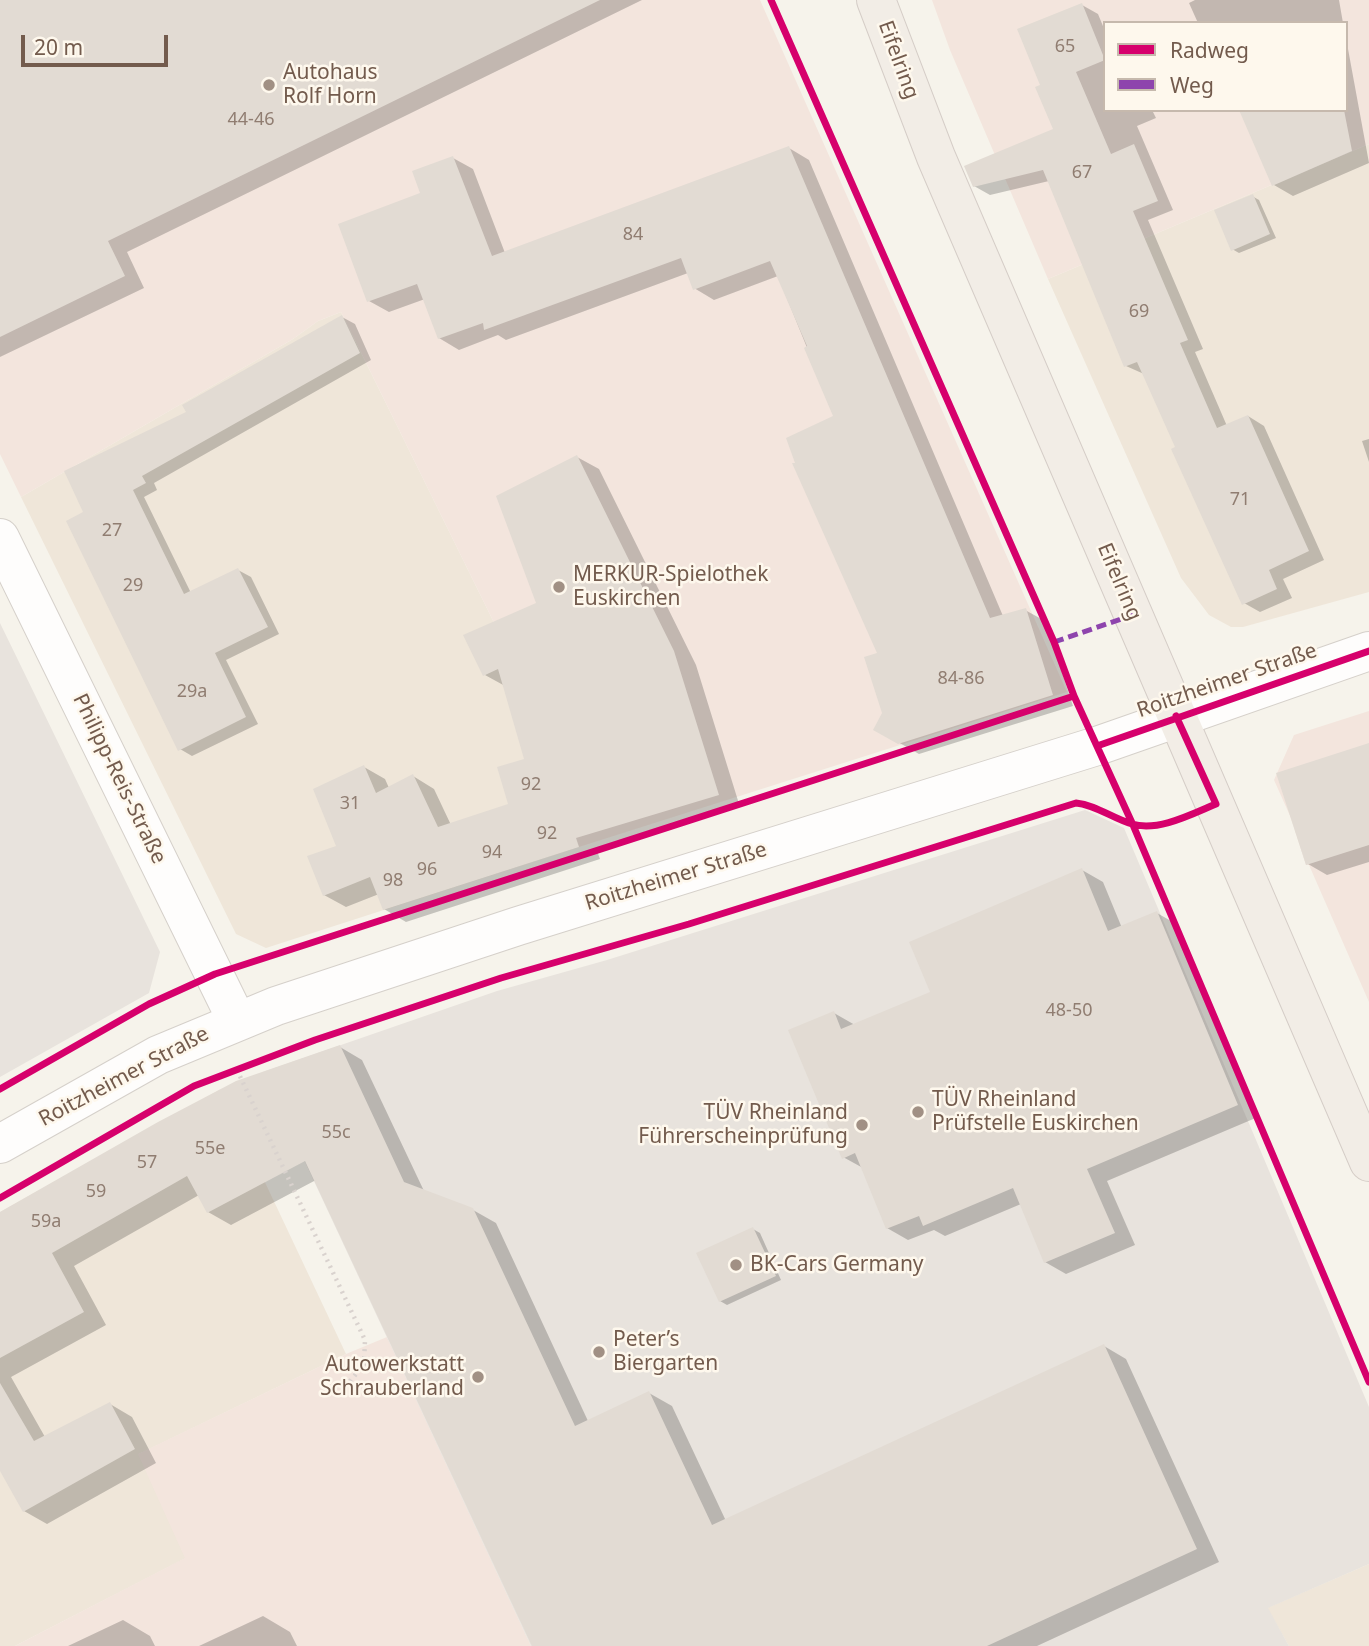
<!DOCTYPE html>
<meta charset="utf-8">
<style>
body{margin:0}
#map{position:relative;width:1369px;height:1646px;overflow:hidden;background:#f6f3eb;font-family:"Noto Sans",sans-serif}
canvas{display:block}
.legend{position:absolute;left:1103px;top:21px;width:245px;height:91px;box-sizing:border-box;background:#fef8ed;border:2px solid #c6b9ad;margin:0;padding:9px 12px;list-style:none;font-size:21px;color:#735b4d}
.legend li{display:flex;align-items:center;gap:14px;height:35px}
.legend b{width:35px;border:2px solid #c6b9ad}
.scale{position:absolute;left:21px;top:35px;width:147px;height:32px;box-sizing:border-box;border:4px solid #735b4d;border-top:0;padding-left:9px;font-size:21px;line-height:24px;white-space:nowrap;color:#735b4d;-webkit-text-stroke:5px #fef8ed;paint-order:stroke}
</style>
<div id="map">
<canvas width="1369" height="1646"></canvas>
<ul class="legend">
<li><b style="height:9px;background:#d6006c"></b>Radweg</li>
<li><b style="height:9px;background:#8e44ad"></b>Weg</li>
</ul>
<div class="scale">20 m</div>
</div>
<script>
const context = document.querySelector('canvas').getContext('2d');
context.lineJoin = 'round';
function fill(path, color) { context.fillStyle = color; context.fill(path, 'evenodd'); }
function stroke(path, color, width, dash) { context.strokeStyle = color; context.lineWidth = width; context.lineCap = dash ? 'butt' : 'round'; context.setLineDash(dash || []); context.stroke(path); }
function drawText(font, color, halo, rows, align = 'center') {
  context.font = font + ' "Noto Sans",sans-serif'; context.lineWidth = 5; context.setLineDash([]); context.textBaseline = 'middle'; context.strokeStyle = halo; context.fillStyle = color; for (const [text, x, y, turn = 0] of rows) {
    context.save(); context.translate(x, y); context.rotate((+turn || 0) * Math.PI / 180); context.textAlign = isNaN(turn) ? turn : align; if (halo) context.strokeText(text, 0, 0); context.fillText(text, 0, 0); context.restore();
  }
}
fill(new Path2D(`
 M 1369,144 L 1369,592 L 1243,627 L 1231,627 L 1209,615 L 1181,578 L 1048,279 Z
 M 341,312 L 537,710 L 579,847 L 266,948 L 236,934 L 21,497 L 293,339 L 318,321 Z
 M 221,1089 L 346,1354 L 139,1454 L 186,1558 L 15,1646 L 0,1646 L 0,1212 Z
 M 1369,1564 L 1369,1646 L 1289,1646 L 1267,1608 Z`), '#efe6d9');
fill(new Path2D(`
 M 0,0 L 760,0 L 1067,692 L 579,847 L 537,710 L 341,312 L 318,321 L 293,339 L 21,497 L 0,454 Z
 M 932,0 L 1369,0 L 1369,144 L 1048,279 L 950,50 ZM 1105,23 L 1346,23 L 1346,110 L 1105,110 Z
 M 1369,711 L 1369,1002 L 1309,865 L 1306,865 L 1291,818 L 1274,780 L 1294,735 Z
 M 387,1337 L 531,1646 L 15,1646 L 185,1558 L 138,1454 L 346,1354 Z`), '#f3e5dd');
fill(new Path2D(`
 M 0,623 L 160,952 L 149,993 L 0,1077 Z
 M 1085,810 L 1124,828 L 1369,1407 L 1369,1564 L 1268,1608 L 1289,1646 L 531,1646 L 263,1072 L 497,991 L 607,960 Z`), '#e8e3dd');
fill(new Path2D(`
 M 0,0 L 642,0 L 127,252 L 144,288 L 0,357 Z
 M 1195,0 L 1339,0 L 1343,23 L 1198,23 L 1189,3 Z
 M 1082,5 L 1098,14 L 1105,31 L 1105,110 L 1152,110 L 1156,118 L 1137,126 L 1173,210 L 1148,220 L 1203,349 L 1195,352 L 1227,426 L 1248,416 L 1264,426 L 1324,560 L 1283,579 L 1292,598 L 1260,612 L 1244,603 L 1144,374 L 1126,366 L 1049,181 L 990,195 L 974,186 L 1055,130 L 1042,85 Z
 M 1346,38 L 1369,163 L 1293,196 L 1274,185 L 1241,110 L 1346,110 Z
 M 789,148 L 809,160 L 1003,616 L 1025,610 L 1045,621 L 1073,706 L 919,754 L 875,729 L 884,713 L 879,654 L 835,417 L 778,276 L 714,300 L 694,288 L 688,273 L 506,340 L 498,335 L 459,350 L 439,338 L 425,299 L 389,312 L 369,301 L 423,194 L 453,158 L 473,169 L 505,253 Z
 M 1252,196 L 1259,200 L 1276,238 L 1239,253 L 1232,249 Z
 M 342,317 L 355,324 L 371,360 L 154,483 L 157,490 L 144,497 L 191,593 L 238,570 L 251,577 L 279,634 L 226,660 L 258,724 L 192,756 L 180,749 L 85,513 L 189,413 Z
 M 1369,439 L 1369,462 L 1362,441 Z
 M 577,457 L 599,469 L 696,665 L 740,807 L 597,851 L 600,859 L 406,922 L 384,909 L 379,894 L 346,907 L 324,895 L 364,767 L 385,779 L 389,788 L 413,776 L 434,789 L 451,825 L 510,805 L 526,760 L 505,686 L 485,675 L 538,604 Z
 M 1369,745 L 1369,862 L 1327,875 L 1308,864 Z
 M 1082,870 L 1103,882 L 1122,928 L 1157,913 L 1178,925 L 1258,1117 L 1107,1181 L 1135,1245 L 1066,1274 L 1045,1262 L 1021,1204 L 945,1236 L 934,1230 L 908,1240 L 887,1228 L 863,1168 L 843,1157 L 834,1013 L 855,1025 L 932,993 Z
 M 340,1047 L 362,1060 L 424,1191 L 473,1210 L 496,1223 L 588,1421 L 649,1393 L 672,1406 L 726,1521 L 1104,1346 L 1126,1359 L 1219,1562 L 1037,1646 L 533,1646 L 316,1180 L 231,1225 L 208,1212 L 199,1195 L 74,1266 L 106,1325 L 11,1377 L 45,1437 L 110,1404 L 132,1417 L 156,1463 L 47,1524 L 24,1511 L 0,1468 L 0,1214 Z
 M 753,1229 L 760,1233 L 781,1280 L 727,1305 L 720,1301 Z
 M 263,1616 L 290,1632 L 297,1646 L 199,1646 Z
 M 123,1620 L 150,1636 L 155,1646 L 68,1646 Z`), '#0003');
fill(new Path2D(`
 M 0,0 L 600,0 L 108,241 L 125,276 L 0,337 Z
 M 1082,3 L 1105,60 L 1076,72 L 1111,154 L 1134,144 L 1158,201 L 1133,211 L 1188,340 L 1180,343 L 1217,428 L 1248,415 L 1309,551 L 1269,570 L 1277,589 L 1242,605 L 1171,449 L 1175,447 L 1137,362 L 1124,367 L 1043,170 L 973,187 L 964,166 L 1053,129 L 1035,87 L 1040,85 L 1017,29 Z
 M 1239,110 L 1344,110 L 1352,151 L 1272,186 Z
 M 789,146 L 990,618 L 1026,608 L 1053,695 L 898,744 L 873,730 L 882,713 L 864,657 L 877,653 L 792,463 L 795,463 L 786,438 L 833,416 L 804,348 L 807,346 L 770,261 L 693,290 L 681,258 L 484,330 L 483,323 L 438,339 L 417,284 L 367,302 L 338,224 L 420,193 L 412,171 L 453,156 L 492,256 Z
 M 1253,194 L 1270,234 L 1231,251 L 1214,210 Z
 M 342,315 L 360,353 L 142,476 L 146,483 L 133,490 L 184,594 L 238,568 L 268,627 L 215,653 L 246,717 L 178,751 L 66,521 L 83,512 L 64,471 L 186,412 L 182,405 Z
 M 577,455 L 674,651 L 719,795 L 576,838 L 579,847 L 383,910 L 370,877 L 323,896 L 307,856 L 336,846 L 313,789 L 364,765 L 376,793 L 413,774 L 438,827 L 508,804 L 497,767 L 524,759 L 498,669 L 483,676 L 463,635 L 536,603 L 496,496 Z
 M 1369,743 L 1369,845 L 1306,865 L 1276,773 Z
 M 1082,868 L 1108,931 L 1157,911 L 1238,1105 L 1087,1169 L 1115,1233 L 1044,1263 L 1013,1188 L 923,1226 L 919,1216 L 886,1229 L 855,1153 L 842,1159 L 788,1030 L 834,1011 L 841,1029 L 930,992 L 909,942 Z
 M 340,1045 L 404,1182 L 473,1208 L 575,1426 L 649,1391 L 712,1525 L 1104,1344 L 1197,1549 L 987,1646 L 532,1646 L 305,1161 L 207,1213 L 187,1176 L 52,1253 L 84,1312 L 0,1358 L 0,1212 L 158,1122 L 236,1081 Z
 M 753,1227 L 776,1276 L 719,1302 L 696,1253 Z
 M 0,1383 L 34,1441 L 110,1402 L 135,1449 L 23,1512 L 0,1471 Z`), '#e2dbd3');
const minor = new Path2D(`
 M 0,538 L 237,1021
 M 0,1144 L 158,1055 L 276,1006 L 518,926 L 1097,746 L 1369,651`);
const major = new Path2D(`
 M 876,0 L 936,157 L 1369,1162`);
stroke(minor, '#d5d0ca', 40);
stroke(major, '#d5cdc7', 40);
stroke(new Path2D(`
 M 237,1070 L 365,1340 L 364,1364 L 343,1390`), '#d9d2ce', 4.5, [2, 5]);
stroke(minor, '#fefdfc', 38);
stroke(major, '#f2ede6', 38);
stroke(new Path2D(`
 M 1054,642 L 1133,615`), '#8e44ad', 5, [10, 5]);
stroke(new Path2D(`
 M 771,0 L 1054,642 L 1074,696 L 1133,825 L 1369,1382
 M 1097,746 L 1369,651
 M 0,1089 L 149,1004 L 215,974 L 1074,696
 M 0,1198 L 194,1086 L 315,1040 L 501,978 L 689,924 L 1076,803 C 1096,805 1112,818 1132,824 C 1158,832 1192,814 1216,804 L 1176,716`), '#d6006c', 7);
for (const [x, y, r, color] of [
 [269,85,7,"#a19084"],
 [559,587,7,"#a19084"],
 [918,1112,7,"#a19084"],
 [862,1125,7,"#a19084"],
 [736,1265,7,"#a19084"],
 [599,1352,7,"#a19084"],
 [478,1377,7,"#a19084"]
]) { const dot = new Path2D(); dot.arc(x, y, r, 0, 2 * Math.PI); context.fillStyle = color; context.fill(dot); stroke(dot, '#fef8ed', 2.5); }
drawText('18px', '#907d71', null, [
 ["65",1065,47],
 ["44-46",251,120],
 ["67",1082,173],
 ["84",633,235],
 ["69",1139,312],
 ["71",1240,500],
 ["27",112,531],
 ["29",133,586],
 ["84-86",961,679],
 ["29a",192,692],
 ["92",531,785],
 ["31",350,804],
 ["92",547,834],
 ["94",492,853],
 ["96",427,870],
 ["98",393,881],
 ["48-50",1069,1011],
 ["55c",336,1133],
 ["55e",210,1149],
 ["57",147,1163],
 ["59",96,1192],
 ["59a",46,1222]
]);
drawText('21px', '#735b4d', '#fef8ed', [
 ["Eifelring",898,60,70],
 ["Eifelring",1119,582,67],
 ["Roitzheimer Straße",1227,681,-19],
 ["Philipp-Reis-Straße",119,779,64],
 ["Roitzheimer Straße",676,877,-17],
 ["Roitzheimer Straße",124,1077,-28]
]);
drawText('21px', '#735b4d', '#fef8ed', [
 ["Autohaus",283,73],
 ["Rolf Horn",283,97],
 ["MERKUR-Spielothek",573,575],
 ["Euskirchen",573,599],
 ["TÜV Rheinland",932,1100],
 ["Prüfstelle Euskirchen",932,1124],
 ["TÜV Rheinland",848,1113,"right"],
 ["Führerscheinprüfung",848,1137,"right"],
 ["BK-Cars Germany",750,1265],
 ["Peter’s",613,1340],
 ["Biergarten",613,1364],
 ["Autowerkstatt",464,1365,"right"],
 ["Schrauberland",464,1389,"right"]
], 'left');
</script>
